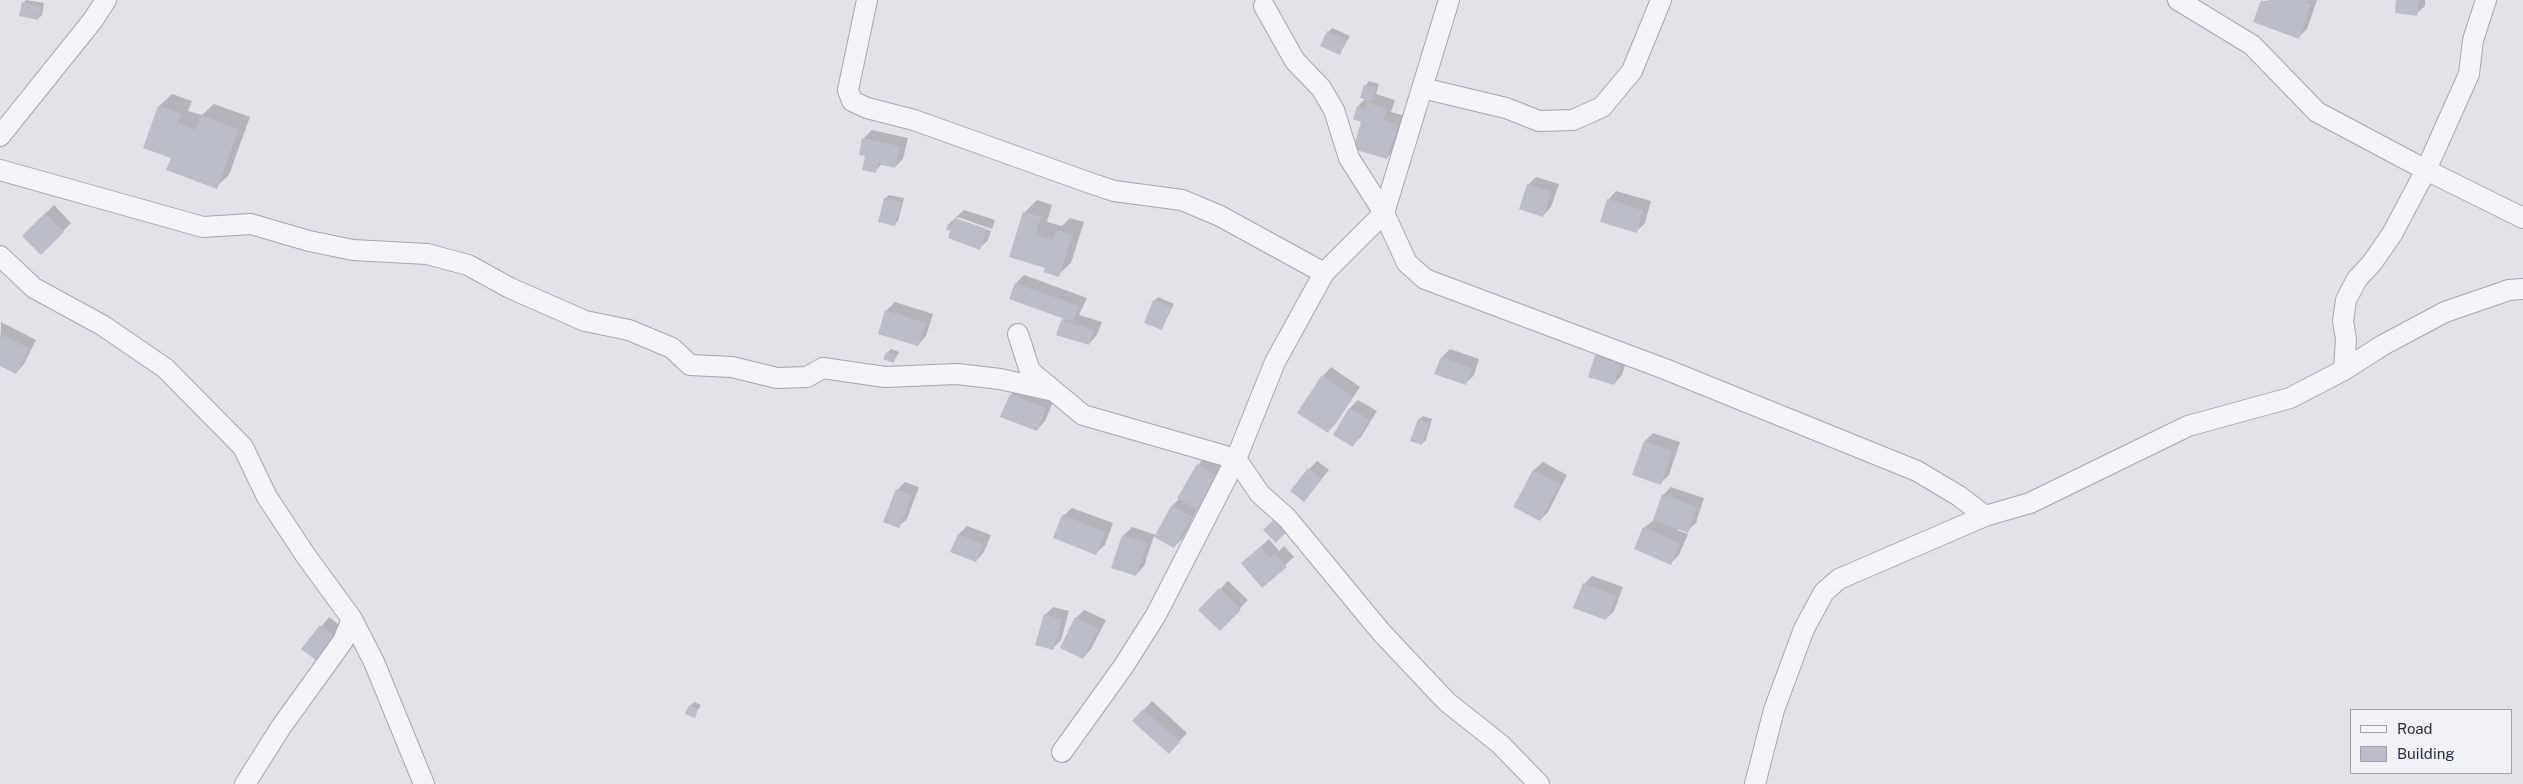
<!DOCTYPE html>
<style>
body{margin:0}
#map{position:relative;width:2523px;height:784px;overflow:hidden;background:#e1e3e9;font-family:"Public Sans",sans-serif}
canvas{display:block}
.legend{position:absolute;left:2350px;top:709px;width:162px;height:65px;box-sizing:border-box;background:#f0f2f6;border:1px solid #a1a4ad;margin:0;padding:6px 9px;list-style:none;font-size:15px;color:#2a2f40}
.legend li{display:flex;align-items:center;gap:10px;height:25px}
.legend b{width:25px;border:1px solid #a1a4ad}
</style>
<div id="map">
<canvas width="2523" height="784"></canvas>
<ul class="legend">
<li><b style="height:6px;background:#f3f4f7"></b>Road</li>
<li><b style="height:14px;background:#bbbec8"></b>Building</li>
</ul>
</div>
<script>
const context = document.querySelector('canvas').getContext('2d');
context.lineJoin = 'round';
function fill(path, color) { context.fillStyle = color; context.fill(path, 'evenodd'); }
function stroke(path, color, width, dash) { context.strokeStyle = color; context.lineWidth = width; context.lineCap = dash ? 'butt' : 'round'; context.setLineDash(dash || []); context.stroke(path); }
fill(new Path2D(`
 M 26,0 L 44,3 L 42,15 L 38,19 L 23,3 Z
 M 2317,0 L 2307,29 L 2299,37 L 2262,1 Z
 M 2398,0 L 2425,0 L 2425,6 L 2416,14 Z
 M 1332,28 L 1350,36 L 1340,53 L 1328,32 Z
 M 1369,81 L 1379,84 L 1376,94 L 1395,100 L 1391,112 L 1405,116 L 1395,150 L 1387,158 L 1363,121 L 1354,118 L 1358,106 L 1366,98 L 1362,97 L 1366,85 Z
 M 172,94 L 192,101 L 188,111 L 202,115 L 214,104 L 250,117 L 229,175 L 216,187 L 173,157 L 145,147 L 159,106 Z
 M 872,130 L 908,138 L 903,159 L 895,167 L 882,164 L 875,171 L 867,155 L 860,154 L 864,138 Z
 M 1536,177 L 1559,184 L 1551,207 L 1543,216 L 1528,185 Z
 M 1616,191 L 1651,201 L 1645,223 L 1637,231 L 1608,200 Z
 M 889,195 L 904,198 L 898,221 L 894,225 L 885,199 Z
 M 1037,200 L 1052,205 L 1047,222 L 1062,226 L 1070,218 L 1084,222 L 1071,263 L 1058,275 L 1046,267 L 1024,213 Z
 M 54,205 L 71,223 L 41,254 L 23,236 Z
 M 964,210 L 995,220 L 992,229 L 958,217 L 956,219 L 991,231 L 988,240 L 980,248 L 952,231 L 949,224 Z
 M 1024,275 L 1087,298 L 1079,315 L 1102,322 L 1097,335 L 1089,344 L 1062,320 L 1065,318 L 1016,283 Z
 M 1158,297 L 1174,304 L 1162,328 L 1154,301 Z
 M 895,302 L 933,314 L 926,336 L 918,345 L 886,311 Z
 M 1,322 L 36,340 L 24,364 L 16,373 L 0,365 Z
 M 1604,347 L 1628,355 L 1622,375 L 1614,384 L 1596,356 Z
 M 891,349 L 899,352 L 894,361 L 887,353 Z
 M 1450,349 L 1479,359 L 1474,375 L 1465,384 L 1442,357 Z
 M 1331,367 L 1360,387 L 1336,423 L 1328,432 L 1323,376 Z
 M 1019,386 L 1054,400 L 1045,421 L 1037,430 L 1011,395 Z
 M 1358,400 L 1377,411 L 1361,437 L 1353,445 L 1335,434 L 1350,408 Z
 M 1423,416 L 1432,419 L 1426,440 L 1422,444 L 1419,419 Z
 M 1653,433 L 1680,442 L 1669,475 L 1661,483 L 1645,441 Z
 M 1206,456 L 1225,468 L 1206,500 L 1198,508 L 1183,538 L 1174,547 L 1154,536 L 1144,566 L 1136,575 L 1123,536 L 1132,527 L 1156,535 L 1172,506 L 1180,498 L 1198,465 Z
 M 1317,461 L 1329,470 L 1304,500 L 1309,469 Z
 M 1543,462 L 1567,475 L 1548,512 L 1540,520 L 1515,507 L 1534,470 Z
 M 905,482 L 919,487 L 907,519 L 898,527 L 897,490 Z
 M 1671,487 L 1704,498 L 1696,523 L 1687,531 L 1678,528 L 1677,530 L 1688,534 L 1679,555 L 1671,563 L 1644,528 L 1654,520 L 1663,495 Z
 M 1072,508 L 1113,523 L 1105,545 L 1096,553 L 1063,516 Z
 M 967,526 L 991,535 L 984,552 L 976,561 L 952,552 L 959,534 Z
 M 1269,539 L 1279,551 L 1284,546 L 1294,557 L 1262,586 L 1251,555 Z
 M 1592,576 L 1623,587 L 1614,611 L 1606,619 L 1584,584 Z
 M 1228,581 L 1248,600 L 1220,629 L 1200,610 Z
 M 1053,607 L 1069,611 L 1061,640 L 1052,649 L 1045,615 Z
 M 1084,610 L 1106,620 L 1091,649 L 1083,658 L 1076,618 Z
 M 329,617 L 343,628 L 326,651 L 303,649 Z
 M 1152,701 L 1187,733 L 1177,744 L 1134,721 Z
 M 694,702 L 701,705 L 694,716 L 690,706 Z`), '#0003');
fill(new Path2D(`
 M 2261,0 L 2267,3 L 2268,0 L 2300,0 L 2311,4 L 2299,39 L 2253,22 Z
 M 2396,0 L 2419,0 L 2417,16 L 2395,13 Z
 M 22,2 L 41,7 L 38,20 L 19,16 Z
 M 1327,31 L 1347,40 L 1340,55 L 1320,46 Z
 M 1364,85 L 1376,88 L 1372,101 L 1360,98 Z
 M 1367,102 L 1387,109 L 1383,120 L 1398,125 L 1387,159 L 1353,149 L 1361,122 L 1353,119 L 1357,106 L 1365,109 Z
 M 158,106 L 181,114 L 177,123 L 195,130 L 200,115 L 239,129 L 217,189 L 166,170 L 171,158 L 143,148 Z
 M 862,138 L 900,146 L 895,168 L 878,164 L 876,173 L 862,170 L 865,156 L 859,155 Z
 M 1527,184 L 1551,192 L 1543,217 L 1519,209 Z
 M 884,198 L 901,202 L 895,226 L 878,222 Z
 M 1607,199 L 1643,210 L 1637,233 L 1600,222 Z
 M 1023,212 L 1041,217 L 1035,234 L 1053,240 L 1056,230 L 1072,235 L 1059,277 L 1043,272 L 1045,268 L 1009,257 Z
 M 45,213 L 64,232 L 41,255 L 22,236 Z
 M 955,218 L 987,229 L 980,250 L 948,238 L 950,231 L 946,230 L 948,224 L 952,225 Z
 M 1015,283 L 1079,306 L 1073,322 L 1009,299 Z
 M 1153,300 L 1171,307 L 1162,330 L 1144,323 Z
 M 885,310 L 926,323 L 918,346 L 878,334 Z
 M 1061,320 L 1094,330 L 1089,345 L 1056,335 Z
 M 0,334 L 29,348 L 16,374 L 0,366 Z
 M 886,352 L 896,355 L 894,363 L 883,359 Z
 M 1595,355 L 1621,363 L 1614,385 L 1588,377 Z
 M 1441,357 L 1472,368 L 1466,385 L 1434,374 Z
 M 1322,375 L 1353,396 L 1328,433 L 1297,413 Z
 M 1010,394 L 1046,408 L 1037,431 L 1000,417 Z
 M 1349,408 L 1369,420 L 1353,447 L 1333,435 Z
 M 1418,419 L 1429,423 L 1422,445 L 1410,441 Z
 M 1644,441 L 1672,450 L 1661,485 L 1632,475 Z
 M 1197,464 L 1218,477 L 1198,510 L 1177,498 Z
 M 1308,468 L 1322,479 L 1304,502 L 1290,491 Z
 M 1533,470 L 1560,484 L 1540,521 L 1513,507 Z
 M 896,489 L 912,495 L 899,528 L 883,522 Z
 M 1662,494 L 1697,507 L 1688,533 L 1653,520 Z
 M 1171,506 L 1192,517 L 1174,548 L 1154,537 Z
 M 1062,515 L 1105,532 L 1096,555 L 1053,538 Z
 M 1276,517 L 1289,529 L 1276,543 L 1263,530 Z
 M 1643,527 L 1680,543 L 1671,565 L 1634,549 Z
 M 958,534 L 983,544 L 976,562 L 950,552 Z
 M 1122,535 L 1147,543 L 1136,576 L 1111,568 Z
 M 1260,547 L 1270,558 L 1275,553 L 1287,567 L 1262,588 L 1241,563 Z
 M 1583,583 L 1616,596 L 1606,620 L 1573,608 Z
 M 1219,588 L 1241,610 L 1220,631 L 1198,610 Z
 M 1044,614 L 1062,620 L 1053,650 L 1035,645 Z
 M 1075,617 L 1098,629 L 1083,659 L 1060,648 Z
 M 320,625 L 336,637 L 317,661 L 301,649 Z
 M 689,705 L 698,709 L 695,718 L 685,714 Z
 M 1143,709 L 1180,742 L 1169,754 L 1132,721 Z`), '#bbbec8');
const street = new Path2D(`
 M 867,0 L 848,90 L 852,101 L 867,108 L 914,120 L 1090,183 L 1114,191 L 1182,200 L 1220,216 L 1324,273
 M 1449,0 L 1384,213 L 1324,273 L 1275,362 L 1236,459 L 1260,494 L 1287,518 L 1381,632 L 1447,702 L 1500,744 L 1539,784
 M 2178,0 L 2252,45 L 2317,112 L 2426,170 L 2523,218
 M 1264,6 L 1295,61 L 1321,88 L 1334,110 L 1349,158 L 1384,213 L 1407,263 L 1425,279 L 1665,369 L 1917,471 L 1959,496 L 1985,516
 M 1422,88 L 1506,108 L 1539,121 L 1573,120 L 1602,107 L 1632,71 L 1661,0
 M 0,136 L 93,20 L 106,0
 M 0,170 L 203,227 L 251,224 L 309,241 L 353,250 L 427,254 L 468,265 L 510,288 L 585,321 L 629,330 L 672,348 L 690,365 L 732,367 L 777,378 L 807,377 L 823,368 L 885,377 L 957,374 L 1000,379 L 1054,391
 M 0,256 L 34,288 L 102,325 L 165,368 L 243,447 L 267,497 L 306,556 L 352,619 L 374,662 L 424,784
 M 1018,334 L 1030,371 L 1083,415 L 1236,459 L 1156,615 L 1123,667 L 1062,752
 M 2344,370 L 2346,339 L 2343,321 L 2346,300 L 2357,279 L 2372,263 L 2392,234 L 2426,170 L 2469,74 L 2473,40 L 2486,0
 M 245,784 L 281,727 L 343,641 L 352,619
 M 1755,784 L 1774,710 L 1804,629 L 1824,592 L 1839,579 L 1985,516 L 2030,503 L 2188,426 L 2290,398 L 2344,370 L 2383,345 L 2445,312 L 2509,290 L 2523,289`);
stroke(street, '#a6a9b3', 22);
stroke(street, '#f3f4f7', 20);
</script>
